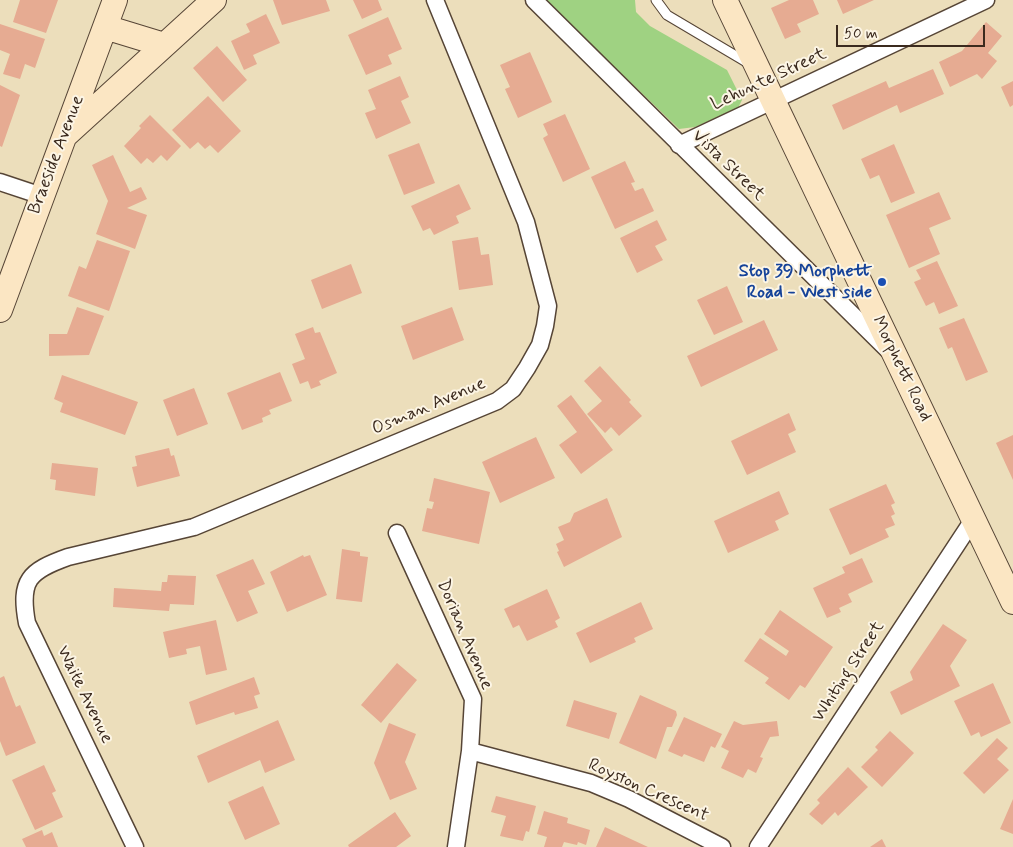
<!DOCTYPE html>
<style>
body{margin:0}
#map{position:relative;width:1013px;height:847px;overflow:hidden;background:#ecdebb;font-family:Mynerve,sans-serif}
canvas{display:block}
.scale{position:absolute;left:836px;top:25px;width:149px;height:22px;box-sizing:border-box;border:2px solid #3b2a1e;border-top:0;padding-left:6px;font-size:15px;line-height:18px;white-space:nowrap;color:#3b2a1e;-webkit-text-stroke:4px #fcf5e5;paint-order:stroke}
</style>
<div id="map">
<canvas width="1013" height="847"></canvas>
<div class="scale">50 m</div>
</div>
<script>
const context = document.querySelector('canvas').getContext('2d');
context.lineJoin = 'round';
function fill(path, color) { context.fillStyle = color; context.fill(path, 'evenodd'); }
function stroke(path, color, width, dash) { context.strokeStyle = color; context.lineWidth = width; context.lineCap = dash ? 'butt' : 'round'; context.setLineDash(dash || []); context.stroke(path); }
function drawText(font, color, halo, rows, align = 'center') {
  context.font = font + ' Mynerve,sans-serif'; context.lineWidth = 4; context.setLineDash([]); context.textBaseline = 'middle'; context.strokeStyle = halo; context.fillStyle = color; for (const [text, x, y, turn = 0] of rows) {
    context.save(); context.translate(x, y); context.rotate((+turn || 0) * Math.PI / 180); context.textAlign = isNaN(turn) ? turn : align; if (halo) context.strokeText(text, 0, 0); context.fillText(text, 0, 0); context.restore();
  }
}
fill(new Path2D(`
 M 545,0 L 635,0 L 636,12 L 650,26 L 727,70 L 742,100 L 738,108 L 695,127 L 679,129 Z`), '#9fd282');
fill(new Path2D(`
 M 20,0 L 58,0 L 46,33 L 13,22 Z
 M 273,0 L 326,0 L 330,11 L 282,25 Z
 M 353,0 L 378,0 L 382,10 L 362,19 Z
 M 789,0 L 813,0 L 819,14 L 797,24 L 801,32 L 785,39 L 771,8 Z
 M 837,0 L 874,0 L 843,14 Z
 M 266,14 L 280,43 L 253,55 L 257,64 L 244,70 L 231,41 L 250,32 L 246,24 Z
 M 388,17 L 402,49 L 388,55 L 392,64 L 366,75 L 348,35 Z
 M 986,22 L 1002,36 L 988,53 L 997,61 L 982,79 L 977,74 L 950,87 L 939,62 L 962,51 Z
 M 0,24 L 45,39 L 35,68 L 25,64 L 20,79 L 3,74 L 10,54 L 0,50 Z
 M 217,46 L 247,80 L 223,102 L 193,68 Z
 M 530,52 L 552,102 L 518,118 L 505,89 L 510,87 L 500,65 Z
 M 933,69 L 944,94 L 900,113 L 897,105 L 843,130 L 832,105 L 886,81 L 889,88 Z
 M 400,76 L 409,97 L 401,101 L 411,123 L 376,139 L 365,113 L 376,109 L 368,90 Z
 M 1013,81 L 1013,105 L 1010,107 L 1001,87 Z
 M 0,85 L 20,95 L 2,147 L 0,146 Z
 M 208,96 L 241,131 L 218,153 L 210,145 L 205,149 L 198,142 L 190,149 L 172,130 Z
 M 565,114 L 590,169 L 563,182 L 543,138 L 548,135 L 543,124 Z
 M 150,115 L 181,146 L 167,161 L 161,155 L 153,163 L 147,158 L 141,164 L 124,146 L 141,128 L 139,126 Z
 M 419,143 L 435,183 L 404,195 L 388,155 Z
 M 894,144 L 915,193 L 891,203 L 879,175 L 870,179 L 861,159 Z
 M 113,155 L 130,192 L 141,187 L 147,199 L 127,208 L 147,215 L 135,249 L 96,234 L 108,201 L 92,165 Z
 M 625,161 L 635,182 L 631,183 L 635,191 L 643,188 L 654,211 L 615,229 L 591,177 Z
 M 459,184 L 471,209 L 456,216 L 459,223 L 434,235 L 430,228 L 423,231 L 411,206 Z
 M 939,192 L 951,219 L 929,228 L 940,254 L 909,268 L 886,215 Z
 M 657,220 L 667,240 L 655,246 L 663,260 L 637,273 L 620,238 Z
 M 478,237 L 481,255 L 489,254 L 493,285 L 459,290 L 452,241 Z
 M 97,240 L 130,251 L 109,311 L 68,296 L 79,266 L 86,269 Z
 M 937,261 L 958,306 L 939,314 L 934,302 L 926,306 L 914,282 L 921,279 L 916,270 Z
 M 351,264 L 362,293 L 322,309 L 311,280 Z
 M 727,286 L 743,322 L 714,335 L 697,300 Z
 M 77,307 L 104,316 L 89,355 L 49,356 L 49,334 L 67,334 Z
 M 452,307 L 464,340 L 413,360 L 401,326 Z
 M 964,318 L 988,372 L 966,381 L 952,347 L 948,349 L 939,328 Z
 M 764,320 L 778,350 L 701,387 L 687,356 Z
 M 313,327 L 315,333 L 320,332 L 337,373 L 319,381 L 321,385 L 311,389 L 308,381 L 300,384 L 292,364 L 305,359 L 295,334 Z
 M 600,366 L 631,400 L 629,402 L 642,416 L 619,436 L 611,427 L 605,433 L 587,414 L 602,401 L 584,381 Z
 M 280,372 L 292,401 L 269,410 L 271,414 L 262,418 L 263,422 L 242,430 L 227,393 Z
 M 62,375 L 138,402 L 125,435 L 60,412 L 63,403 L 54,399 Z
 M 194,388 L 208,424 L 177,436 L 163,400 Z
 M 571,395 L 613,450 L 581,474 L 559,445 L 577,432 L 557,406 Z
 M 789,413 L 796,430 L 788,434 L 796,452 L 747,475 L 731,441 Z
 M 1013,435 L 1013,480 L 996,443 Z
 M 536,437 L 555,478 L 500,503 L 482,462 Z
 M 169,448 L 171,456 L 174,455 L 180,476 L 137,487 L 132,467 L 137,466 L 135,456 Z
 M 52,463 L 98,468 L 95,496 L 55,490 L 56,480 L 50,479 Z
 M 434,478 L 490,492 L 479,544 L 422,531 L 427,508 L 432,509 L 434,502 L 429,501 Z
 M 886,484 L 895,503 L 891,505 L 895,514 L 891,516 L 895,525 L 885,529 L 889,537 L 850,555 L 829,509 Z
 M 779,491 L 789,514 L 775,521 L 779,530 L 728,553 L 714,521 Z
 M 607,498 L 622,537 L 564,567 L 557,552 L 559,551 L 556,544 L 564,540 L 558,527 L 570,522 L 574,513 Z
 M 342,549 L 360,552 L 360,556 L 368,557 L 362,602 L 336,599 Z
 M 303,555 L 304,557 L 310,555 L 327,595 L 287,612 L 270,572 Z
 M 862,558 L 873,582 L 848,594 L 852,602 L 839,608 L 841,612 L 827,618 L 813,588 L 845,573 L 842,567 Z
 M 253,559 L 265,584 L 248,591 L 258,613 L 237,622 L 216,575 Z
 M 168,575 L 196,576 L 194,605 L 170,604 L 169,611 L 113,607 L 114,588 L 161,591 L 162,582 L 167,582 Z
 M 547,589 L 560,618 L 555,621 L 558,627 L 527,641 L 519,625 L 513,628 L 504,609 Z
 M 641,602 L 653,629 L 634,638 L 636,642 L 590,663 L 576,633 Z
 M 780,610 L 833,647 L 805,688 L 800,685 L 789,700 L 765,683 L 769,678 L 744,661 L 760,638 L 786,656 L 789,651 L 764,634 Z
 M 216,620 L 227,670 L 206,675 L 200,646 L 186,649 L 187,654 L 169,658 L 163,632 Z
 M 943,624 L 967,640 L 950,666 L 960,686 L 901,715 L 890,692 L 913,680 L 910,672 Z
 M 397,663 L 417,680 L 381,723 L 361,705 Z
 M 4,676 L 16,707 L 20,705 L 36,743 L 6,756 L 0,741 L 0,678 Z
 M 254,677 L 260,694 L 254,696 L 258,708 L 235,715 L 234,712 L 196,725 L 189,702 Z
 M 993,683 L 1011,723 L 981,737 L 979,732 L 971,736 L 954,701 Z
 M 640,695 L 676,711 L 677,715 L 672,727 L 667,727 L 656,759 L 619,743 Z
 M 574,700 L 617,713 L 609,739 L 566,726 Z
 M 684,717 L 722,734 L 715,748 L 711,746 L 704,762 L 684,754 L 682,757 L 668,751 Z
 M 278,720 L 295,760 L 265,773 L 260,760 L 208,783 L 197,756 Z
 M 734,721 L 743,725 L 777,721 L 779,736 L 770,737 L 760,757 L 763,758 L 756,773 L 748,769 L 743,778 L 721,768 L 729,751 L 721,747 Z
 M 389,723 L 416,734 L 405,762 L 417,789 L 390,800 L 374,763 Z
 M 890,731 L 914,753 L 882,787 L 861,767 L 878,750 L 875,747 Z
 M 997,738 L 1008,748 L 997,759 L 1009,770 L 984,794 L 963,773 Z
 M 44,765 L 56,791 L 52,793 L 63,817 L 35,830 L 12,780 Z
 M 848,767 L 868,787 L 838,816 L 835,812 L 822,825 L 809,814 L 820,803 L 817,800 Z
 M 263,786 L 280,824 L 245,840 L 228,802 Z
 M 496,796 L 536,806 L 529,832 L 526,831 L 523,841 L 500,836 L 506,816 L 491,812 Z
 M 1013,799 L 1013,834 L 1000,829 Z
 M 544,811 L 568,818 L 567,823 L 590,830 L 586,845 L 578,842 L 577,845 L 564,842 L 562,847 L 544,847 L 547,837 L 537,834 Z
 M 395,812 L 411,836 L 396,847 L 349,847 L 348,845 Z
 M 605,827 L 648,847 L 596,847 Z
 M 42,830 L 44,836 L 52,832 L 58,847 L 26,847 L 22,839 Z
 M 882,839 L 886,847 L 870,847 Z`), '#e6ab92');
const lane = new Path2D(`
 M 656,0 L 667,15 L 748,63`);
const street = new Path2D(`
 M 534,0 L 888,350
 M 679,145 L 986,0
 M 0,182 L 42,196
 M 397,533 L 473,699 L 470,751 L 456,847
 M 470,751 L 591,783 L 629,799 L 722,847
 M 135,847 L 27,623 C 19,580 29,571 68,557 L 194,527 L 497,401 L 513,389 L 527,368 L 540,345 L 545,326 L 548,306 L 526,222 L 435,0
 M 758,847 L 973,520`);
const secondary = new Path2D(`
 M 725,0 L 1013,602
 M 105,27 L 164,45
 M 67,134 L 214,0
 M 0,310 L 115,0`);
stroke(lane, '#564536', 11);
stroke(street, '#564536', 19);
stroke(secondary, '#564536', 26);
stroke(lane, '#fff', 9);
stroke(street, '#fff', 16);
stroke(secondary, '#fbe6c3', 24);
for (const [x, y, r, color] of [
 [882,282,5,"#1a4fb4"]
]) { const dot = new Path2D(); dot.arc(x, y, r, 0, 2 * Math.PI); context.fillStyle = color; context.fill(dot); stroke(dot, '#fcf5e5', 2); }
drawText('18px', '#3b2a1e', '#fcf5e5', [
 ["Lehunte Street",769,80,-25],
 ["Braeside Avenue",57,155,-69],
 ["Vista Street",728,166,44],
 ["Morphett Road",901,369,64],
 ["Osman Avenue",429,407,-23],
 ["Dorian Avenue",464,635,67],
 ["Whiting Street",849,672,-57],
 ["Waite Avenue",84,695,64],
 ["Royston Crescent",648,791,24]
]);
drawText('bold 18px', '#164399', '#fcf5e5', [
 ["Stop 39 Morphett",872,272],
 ["Road - West side",872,293]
], 'right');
</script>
